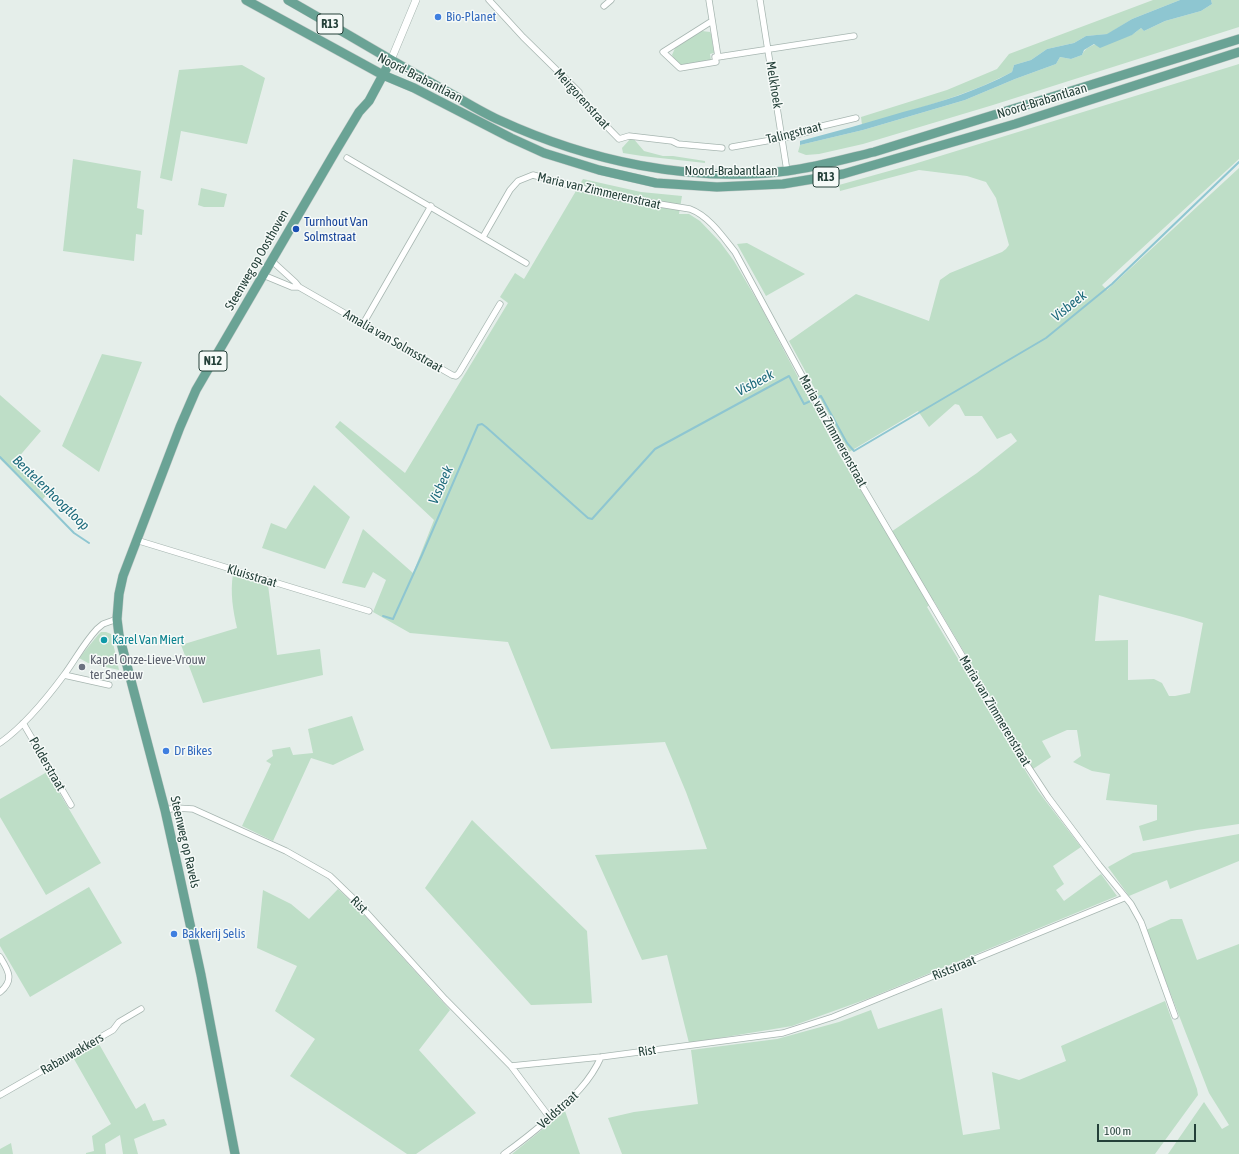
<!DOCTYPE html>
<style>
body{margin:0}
#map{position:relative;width:1239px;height:1154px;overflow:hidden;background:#e5eeea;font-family:"Asap Condensed",sans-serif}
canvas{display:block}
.scale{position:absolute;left:1097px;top:1124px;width:99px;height:18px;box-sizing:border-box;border:2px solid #244039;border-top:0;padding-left:5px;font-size:12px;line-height:14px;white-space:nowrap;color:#244039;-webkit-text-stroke:3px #f6faf8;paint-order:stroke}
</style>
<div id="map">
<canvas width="1239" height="1154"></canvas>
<div class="scale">100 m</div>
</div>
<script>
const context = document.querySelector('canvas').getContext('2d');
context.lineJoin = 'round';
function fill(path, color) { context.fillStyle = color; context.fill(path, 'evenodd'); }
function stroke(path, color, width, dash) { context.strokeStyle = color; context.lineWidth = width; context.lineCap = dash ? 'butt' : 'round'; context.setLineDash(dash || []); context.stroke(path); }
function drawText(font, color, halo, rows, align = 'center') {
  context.font = font + ' "Asap Condensed",sans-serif'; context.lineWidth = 3; context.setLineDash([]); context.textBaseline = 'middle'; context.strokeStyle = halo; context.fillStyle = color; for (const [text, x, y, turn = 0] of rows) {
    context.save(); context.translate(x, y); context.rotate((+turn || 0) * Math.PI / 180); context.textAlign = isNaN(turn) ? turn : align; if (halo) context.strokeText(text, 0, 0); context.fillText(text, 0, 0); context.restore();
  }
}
fill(new Path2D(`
 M 1153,0 L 1180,0 L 1132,19 L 1108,34 L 1086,36 L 1074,43 L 1047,49 L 1031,60 L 1014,65 L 1012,72 C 965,97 912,110 862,125 L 861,117 L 947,90 L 997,69 L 1009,54 Z
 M 1211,0 L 1239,0 L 1239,27 L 993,105 L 863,144 L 819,154 L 806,155 L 798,152 L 800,145 L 863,130 L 965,100 L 1015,79 L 1056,64 L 1060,57 L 1071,59 L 1082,55 C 1088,40 1117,41 1131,35 C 1134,34 1138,30 1141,28 L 1144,31 L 1165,21 L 1201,11 L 1212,4 Z
 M 702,31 L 710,32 L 711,34 L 714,53 L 710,54 L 711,60 L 681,65 L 676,61 L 672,55 L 676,46 Z
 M 1239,64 L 1239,159 L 1102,285 L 1107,290 L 1239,168 L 1239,824 L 1197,830 L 1143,841 L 1139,826 L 1157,820 L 1157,805 L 1106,800 L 1110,774 L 1092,771 L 1073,762 L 1081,756 L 1077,730 L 1067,730 L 1042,741 L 1051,757 L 1033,769 L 934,601 L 927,607 L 1004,736 L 1038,791 L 1081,847 L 1053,866 L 1064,884 L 1056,890 L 1064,901 L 1101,874 L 1117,896 L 867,999 L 792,1026 L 689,1043 L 667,955 L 642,960 L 595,855 L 707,849 L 686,792 L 665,742 L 551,749 L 508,642 L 410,633 L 373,612 L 386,580 L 373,572 L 365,588 L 342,583 L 363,529 L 413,573 L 434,520 L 335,427 L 340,421 L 405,473 L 508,303 L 500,297 L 515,273 L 524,279 L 583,179 L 641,192 L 682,196 L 679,214 L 689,214 L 700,221 L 720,242 L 734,261 L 761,307 L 838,453 L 888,534 L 977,473 L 1017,441 L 1011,433 L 997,439 L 982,416 L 965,416 L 959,405 L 955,404 L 929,427 L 918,411 L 849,452 L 789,341 L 856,294 L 929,321 L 940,280 L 950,273 L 1002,252 L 1006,249 L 1009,245 L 996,198 L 986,182 L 967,176 L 919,170 L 840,191 L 839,185 L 914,164 ZM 1099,595 L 1183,617 L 1203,623 L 1190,693 L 1175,696 L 1169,696 L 1162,683 L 1154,679 L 1128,680 L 1128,640 L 1095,641 Z
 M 242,65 L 265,78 L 247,144 L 181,131 L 172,181 L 160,178 L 179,70 Z
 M 632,137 L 644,151 L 663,156 L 673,156 L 705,161 L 705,163 L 642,156 L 623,153 L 622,148 Z
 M 73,159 L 141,171 L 137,208 L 144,210 L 142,235 L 136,234 L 134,261 L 63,251 Z
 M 201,188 L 227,194 L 224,207 L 204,207 L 198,205 Z
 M 747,243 L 805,274 L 766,296 L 737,244 Z
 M 102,354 L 142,362 L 99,472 L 62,446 Z
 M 0,395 L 41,431 L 17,459 L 51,490 L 42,500 L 0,459 Z
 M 314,485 L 350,517 L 325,569 L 262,548 L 271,523 L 286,529 Z
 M 233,574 L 268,585 L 277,655 L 320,649 L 323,675 L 203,703 L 181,645 L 237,628 C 233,610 230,593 233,574 Z
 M 101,632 L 106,632 L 111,634 L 119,670 L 88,663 L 79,658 L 98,635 Z
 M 352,716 L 364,750 L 333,765 L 311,758 L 273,841 L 242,826 L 271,764 L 266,761 L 273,756 L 272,750 L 290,747 L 293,755 L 313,753 L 308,729 Z
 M 47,772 L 101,863 L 46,895 L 0,817 L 0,799 Z
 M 472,820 L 587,931 L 592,1003 L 531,1005 L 425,888 Z
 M 1239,834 L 1239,861 L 1170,889 L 1167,880 L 1129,896 L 1108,867 L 1133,853 Z
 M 89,887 L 122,943 L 30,997 L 0,946 L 0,939 Z
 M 338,889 L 357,907 L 450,1010 L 419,1050 L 476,1113 L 416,1154 L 407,1154 L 290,1076 L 315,1039 L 275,1011 L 297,966 L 257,948 L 263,890 L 291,904 L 309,919 Z
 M 1171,919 L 1182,919 L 1197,960 L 1239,944 L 1239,1154 L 1168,1154 L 1204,1102 L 1222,1129 L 1229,1125 L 1209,1093 L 1146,930 Z
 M 1165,1001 L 1197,1089 L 1198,1095 L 1155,1154 L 622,1154 L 608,1118 L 634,1112 L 698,1104 L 691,1050 L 777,1039 L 839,1022 L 871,1010 L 878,1029 L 942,1008 L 963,1135 L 1000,1129 L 992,1072 L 1019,1080 L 1066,1061 L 1061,1046 Z
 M 99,1044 L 136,1109 L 145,1103 L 153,1121 L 164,1119 L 167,1125 L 134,1139 L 138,1154 L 123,1154 L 120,1135 L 105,1144 L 106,1154 L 86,1154 L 86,1153 L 94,1151 L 92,1136 L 111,1124 L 74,1059 Z
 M 565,1111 L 580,1154 L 512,1154 Z
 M 11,1143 L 13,1154 L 0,1154 L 0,1149 Z`), '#bedec7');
fill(new Path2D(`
 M 1180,0 L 1211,0 L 1212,4 L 1201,11 L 1165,21 L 1144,31 L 1141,28 L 1132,35 L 1100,48 L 1094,44 L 1084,50 L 1082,55 L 1071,59 L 1060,57 L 1056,64 L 1015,79 L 965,100 L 863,130 L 800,145 L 800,141 C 835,132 869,122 903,112 C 940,102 978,91 1012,72 L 1014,65 L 1031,60 L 1047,49 L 1074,43 L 1086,36 L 1107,34 L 1132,19 Z`), '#8ec6d1');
stroke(new Path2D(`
 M 0,457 L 74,533 L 89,543
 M 383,616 L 393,619 L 422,555 L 478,425 L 482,424 L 486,427 L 588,518 L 592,519 L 655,449 L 789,376 L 804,404 L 821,396 L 847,443 L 854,451 L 1046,338 L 1112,284 L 1239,162`), '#8ec6d1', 2);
const minor = new Path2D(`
 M 489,0 L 523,37 L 579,92 L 576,95 L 619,139 L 629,136 L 672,141 L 678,144 L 722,148
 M 709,0 L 718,57
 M 760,0 L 787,171
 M 604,6 L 611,0
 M 712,21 L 663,52 L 680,68 L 716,62 L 715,57 L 718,57
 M 718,57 L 854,36
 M 732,147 L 783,138 L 811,131 L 818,127 L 856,118
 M 347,158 L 526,263
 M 483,237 L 510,190 L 518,181 L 533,175 L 610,196 L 690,209 C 709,216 723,237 735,252 L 858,479 L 1023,759 L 1048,797 L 1099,865 L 1131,904 L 1141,922 L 1175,1016
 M 272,261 L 295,282 L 299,287 L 452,375 L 456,376 L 459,373 L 500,304
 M 263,275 L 292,287 L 299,287
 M 363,324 L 431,206
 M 136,540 L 369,611
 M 64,675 L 109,685
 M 23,723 L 71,805
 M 0,743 C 24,726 47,698 64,675 C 75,660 84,643 97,629 L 103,624 L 117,619
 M 165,810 L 176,808 L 193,809 L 286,851 L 330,876 L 357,902 L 445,999 L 511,1066 L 550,1118
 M 0,957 C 8,970 15,980 0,992
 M 511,1066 L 601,1057 L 783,1033 L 833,1017 L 1124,898
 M 0,1095 L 113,1030 L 119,1022 L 141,1009
 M 504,1154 C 521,1142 537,1129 552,1116 C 572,1098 590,1082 601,1057`);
const tertiary = new Path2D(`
 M 391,60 L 416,0`);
const primary = new Path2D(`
 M 246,0 L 383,75 L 414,88 L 511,138 L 544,153 L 599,170 L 656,183 L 717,187 L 783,184 L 843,174 L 1015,124 L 1239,52
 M 288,0 C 341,30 393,62 446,91 C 464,101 481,112 499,120 C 588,161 690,183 787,171 C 817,167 845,159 874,152 L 1239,39
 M 235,1154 L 201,975 L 179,873 L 165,810 L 119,635 L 117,619 L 119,594 L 123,576 L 180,427 L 196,390 L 335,152 L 359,112 L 369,101 L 391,60`);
stroke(minor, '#a7b6b1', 7);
stroke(tertiary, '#a7b6b1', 8);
stroke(primary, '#c2cac8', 10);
stroke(minor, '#fff', 5.5);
stroke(tertiary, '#fff', 7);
stroke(primary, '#6aa395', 9);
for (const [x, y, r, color] of [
 [438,17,4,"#3f7fe0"],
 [296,229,4,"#1a4fb4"],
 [104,640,4,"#0f9aa8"],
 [82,667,4,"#6b7280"],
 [166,751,4,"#3f7fe0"],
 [174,934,4,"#3f7fe0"]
]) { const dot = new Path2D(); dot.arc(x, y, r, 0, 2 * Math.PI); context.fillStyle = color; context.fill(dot); stroke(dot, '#f6faf8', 1.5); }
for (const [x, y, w] of [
 [330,24,26],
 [826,177,26],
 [213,361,28]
]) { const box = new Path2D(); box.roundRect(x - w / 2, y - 10, w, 20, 3); context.fillStyle = '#f6faf8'; context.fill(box); stroke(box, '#244039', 1); }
drawText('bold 12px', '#244039', null, [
 ["R13",330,24],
 ["R13",826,177],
 ["N12",213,361]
]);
drawText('13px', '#366cbe', '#f6faf8', [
 ["Bio-Planet",446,17],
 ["Dr Bikes",174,751],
 ["Bakkerij Selis",182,934]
], 'left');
drawText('13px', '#244039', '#f6faf8', [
 ["Noord-Brabantlaan",420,78,27],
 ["Melkhoek",774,85,81],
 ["Meirgorenstraat",582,99,48],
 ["Noord-Brabantlaan",1042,101,-17],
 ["Talingstraat",794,133,-14],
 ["Noord-Brabantlaan",731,171],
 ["Maria van Zimmerenstraat",599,191,13],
 ["Steenweg op Oosthoven",257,260,-60],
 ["Amalia van Solmsstraat",393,341,30],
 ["Maria van Zimmerenstraat",833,431,61],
 ["Kluisstraat",252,576,17],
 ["Maria van Zimmerenstraat",995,711,59],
 ["Polderstraat",47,764,60],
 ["Steenweg op Ravels",185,842,77],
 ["Rist",359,905,45],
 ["Riststraat",954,968,-22],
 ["Rist",647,1051,-8],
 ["Rabauwakkers",72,1054,-30],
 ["Veldstraat",558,1110,-42]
]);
drawText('13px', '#164399', '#f6faf8', [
 ["Turnhout Van",304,222],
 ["Solmstraat",304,237]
], 'left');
drawText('13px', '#0d838f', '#f6faf8', [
 ["Karel Van Miert",112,640]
], 'left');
drawText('13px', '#5b616d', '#f6faf8', [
 ["Kapel Onze-Lieve-Vrouw",90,660],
 ["ter Sneeuw",90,675]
], 'left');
drawText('italic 14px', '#1e6b7c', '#f6faf8', [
 ["Visbeek",1069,306,-39],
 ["Visbeek",755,383,-28],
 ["Visbeek",441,485,-66],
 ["Bentelenhoogtloop",51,493,44]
]);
</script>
